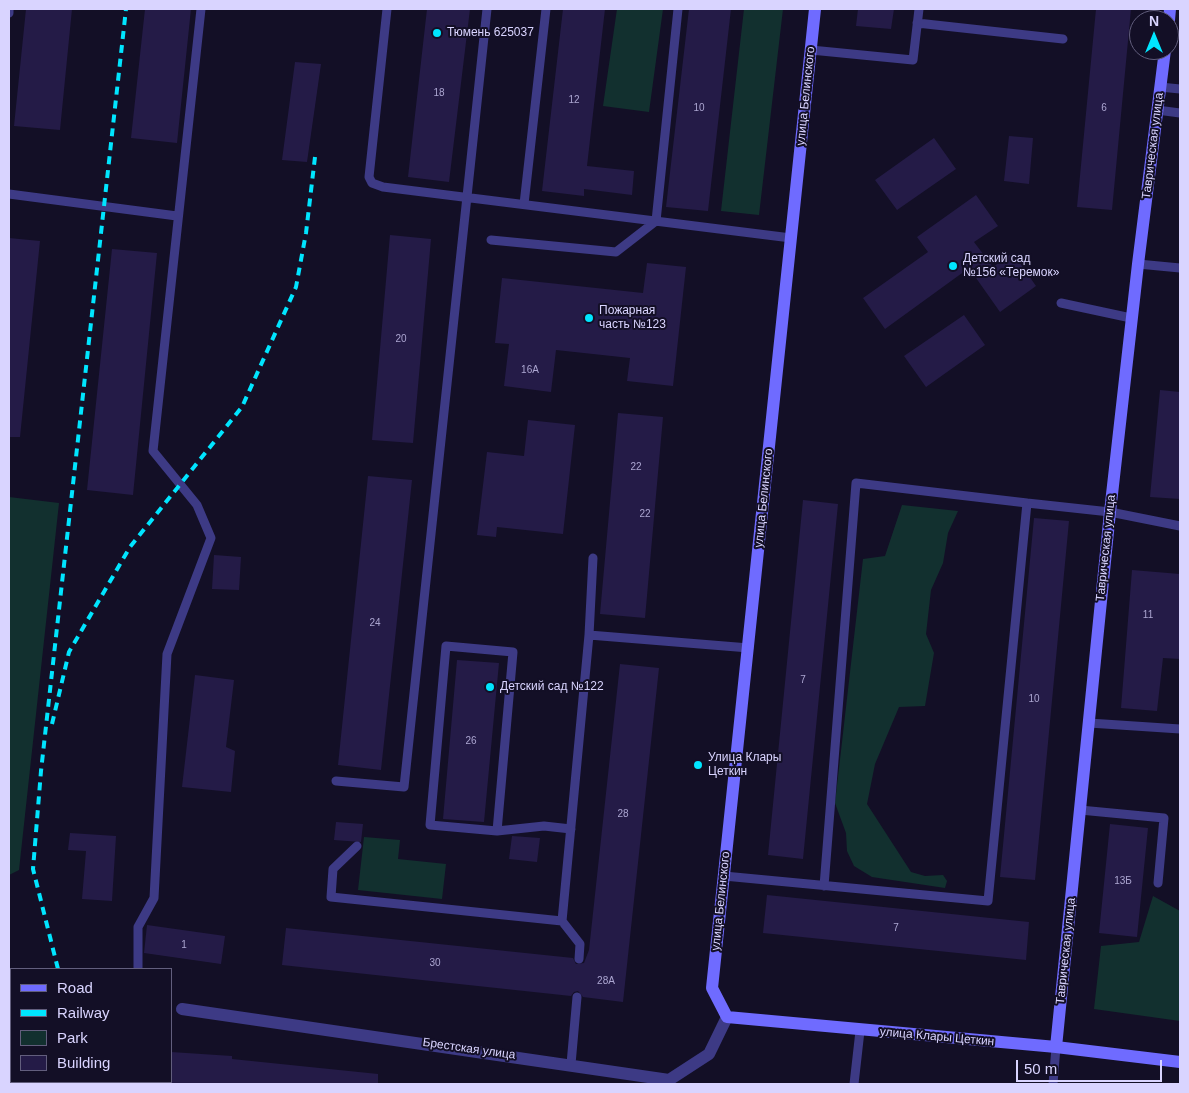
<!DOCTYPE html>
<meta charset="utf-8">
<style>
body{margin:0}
#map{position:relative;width:1189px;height:1093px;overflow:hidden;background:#130f26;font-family:Arial,sans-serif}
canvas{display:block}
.frame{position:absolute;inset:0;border:10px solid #d9d4ff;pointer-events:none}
.legend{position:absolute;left:10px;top:968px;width:162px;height:115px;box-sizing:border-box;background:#130f26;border:1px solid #625e7d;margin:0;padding:6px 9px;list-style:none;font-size:15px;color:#d9d4ff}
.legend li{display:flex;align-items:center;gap:10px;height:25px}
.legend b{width:25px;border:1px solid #625e7d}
.north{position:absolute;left:1129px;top:10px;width:50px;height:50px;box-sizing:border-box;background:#130f26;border:1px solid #625e7d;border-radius:50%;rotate:0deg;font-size:14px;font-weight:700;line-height:20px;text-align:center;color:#d9d4ff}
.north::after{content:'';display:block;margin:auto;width:18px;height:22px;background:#00e5ff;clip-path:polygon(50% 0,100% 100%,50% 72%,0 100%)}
.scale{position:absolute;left:1016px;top:1060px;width:146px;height:22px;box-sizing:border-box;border:2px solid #d9d4ff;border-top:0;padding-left:6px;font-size:15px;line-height:18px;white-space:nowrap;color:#d9d4ff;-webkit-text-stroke:4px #130f26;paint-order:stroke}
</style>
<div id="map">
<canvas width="1189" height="1093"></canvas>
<div class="frame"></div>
<ul class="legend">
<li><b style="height:6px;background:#6f6bff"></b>Road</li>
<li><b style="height:6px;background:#00e5ff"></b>Railway</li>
<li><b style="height:14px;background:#12302f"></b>Park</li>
<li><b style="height:14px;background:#241b47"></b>Building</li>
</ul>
<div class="north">N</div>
<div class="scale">50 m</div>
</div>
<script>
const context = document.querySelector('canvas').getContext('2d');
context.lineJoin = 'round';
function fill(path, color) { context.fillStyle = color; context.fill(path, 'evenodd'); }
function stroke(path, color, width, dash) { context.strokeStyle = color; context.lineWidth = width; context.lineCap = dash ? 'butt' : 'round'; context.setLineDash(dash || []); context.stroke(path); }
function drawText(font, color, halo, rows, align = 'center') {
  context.font = font + ' Arial,sans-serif'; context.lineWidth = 4; context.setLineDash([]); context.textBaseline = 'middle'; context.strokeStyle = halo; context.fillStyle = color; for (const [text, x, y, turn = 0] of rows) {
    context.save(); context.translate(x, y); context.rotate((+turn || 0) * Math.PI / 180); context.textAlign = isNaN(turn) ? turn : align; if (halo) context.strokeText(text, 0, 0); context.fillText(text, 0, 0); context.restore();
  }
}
fill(new Path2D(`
 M 617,9 L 663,9 L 649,112 L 603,106 Z
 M 744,9 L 783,9 L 759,215 L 721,211 Z
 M 9,497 L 59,503 L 19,870 L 9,875 Z
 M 902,505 L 958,511 L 948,533 L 943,563 L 931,590 L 926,634 L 934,653 L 925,706 L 899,707 L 875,764 L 867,804 L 911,872 L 925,876 L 943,875 L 947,881 L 945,888 L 872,877 L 854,866 L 847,851 L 846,833 L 835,803 L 863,559 L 885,556 Z
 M 364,837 L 400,840 L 398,859 L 446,864 L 442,899 L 358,890 Z
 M 1153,896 L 1180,911 L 1180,1021 L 1094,1009 L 1101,946 L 1139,942 Z`), '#12302f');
fill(new Path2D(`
 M 26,9 L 72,9 L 60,130 L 14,126 Z
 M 145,9 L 191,9 L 177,143 L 131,138 Z
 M 427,9 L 470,9 L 449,182 L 408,177 Z
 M 563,9 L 605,9 L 587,166 L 634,171 L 632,195 L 584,189 L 584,196 L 542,191 Z
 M 689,9 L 731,9 L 708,211 L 666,207 Z
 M 858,9 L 894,9 L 891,29 L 856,26 Z
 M 1096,9 L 1131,9 L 1112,210 L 1077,207 Z
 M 295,62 L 321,64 L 307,162 L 282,160 Z
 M 1009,136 L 1033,138 L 1029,184 L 1004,181 Z
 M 934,138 L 956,169 L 897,210 L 875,180 Z
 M 976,195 L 998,226 L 974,242 L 993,267 L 1013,253 L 1036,286 L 1000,312 L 969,268 L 885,329 L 863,298 L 928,252 L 917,237 Z
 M 390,235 L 431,239 L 413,443 L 372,440 Z
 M 9,238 L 40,241 L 20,437 L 9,437 Z
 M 112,249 L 157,253 L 133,495 L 87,490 Z
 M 647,263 L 686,267 L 673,386 L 627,381 L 630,358 L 556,350 L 551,392 L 504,386 L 509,344 L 495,343 L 502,278 L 643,293 Z
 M 964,315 L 985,345 L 926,387 L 904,356 Z
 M 1160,390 L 1180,392 L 1180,499 L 1150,497 Z
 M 618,413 L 663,417 L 645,618 L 600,614 Z
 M 528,420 L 575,425 L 563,534 L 497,527 L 496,537 L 477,535 L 487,452 L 524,456 Z
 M 368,476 L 412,480 L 381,770 L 338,765 Z
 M 803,500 L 838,504 L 803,859 L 768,855 Z
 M 1034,518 L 1069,521 L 1035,880 L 1000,877 Z
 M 214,555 L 241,557 L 239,590 L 212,589 Z
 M 1132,570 L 1180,574 L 1180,659 L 1163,658 L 1157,711 L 1121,708 Z
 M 457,660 L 499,663 L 484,822 L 443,819 Z
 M 620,664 L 659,668 L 623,1002 L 583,997 L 578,991 L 574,992 L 571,996 L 282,965 L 286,928 L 573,958 L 576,964 L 584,963 L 589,950 Z
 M 195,675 L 234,680 L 226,747 L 235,751 L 231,792 L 182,787 Z
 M 336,822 L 363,824 L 361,842 L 334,840 Z
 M 1110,824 L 1148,828 L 1137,937 L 1099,933 Z
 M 70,833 L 116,836 L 112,901 L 82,899 L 86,851 L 68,850 Z
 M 512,836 L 540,838 L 537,862 L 509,859 Z
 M 767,895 L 1029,922 L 1026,960 L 763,933 Z
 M 147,925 L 225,936 L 221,964 L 144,953 Z
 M 171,1052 L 232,1056 L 232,1059 L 378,1074 L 378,1084 L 171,1084 Z`), '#241b47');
stroke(new Path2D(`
 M 387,9 L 369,177 L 372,183 L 383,187 L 791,238
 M 9,13 L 9,9
 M 917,23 L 1063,39
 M 811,50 L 913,60 L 919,9
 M 1160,87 L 1180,89
 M 1157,110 L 1180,113
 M 9,194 L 177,216
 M 524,204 L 546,9
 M 491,240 L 616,252 L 656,221 L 678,9
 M 1138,264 L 1180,268
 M 1061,303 L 1131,318
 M 589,635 L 593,558
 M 1089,723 L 1180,729
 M 336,781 L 404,787 L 487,9
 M 1080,810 L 1164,818 L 1158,883
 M 497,831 L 513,652 L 446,646 L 430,825 L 497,831 L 544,826 L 571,829
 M 357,846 L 333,869 L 331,897 L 562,921 L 589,635 L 749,648
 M 724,876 L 988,901 L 1027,503 L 1110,512 L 1180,526
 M 824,886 L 856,483 L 1027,503
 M 562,921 L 580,944 L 579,959
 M 138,969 L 138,927 L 154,898 L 167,654 L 211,538 L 197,505 L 153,451 L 201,9
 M 571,1064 L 577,997
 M 12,1082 L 26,1082
 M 854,1084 L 860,1031
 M 1053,1084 L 1056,1047`), '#3d3a85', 9);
stroke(new Path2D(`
 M 182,1009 L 669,1080 L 709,1054 L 727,1017`), '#3d3a85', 12);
stroke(new Path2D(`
 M 815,9 L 712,988 L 727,1017 L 1056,1047 L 1180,1062
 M 1169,20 L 1170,9
 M 1056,1047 L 1110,512 L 1138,264 L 1165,50`), '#6f6bff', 12);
stroke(new Path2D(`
 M 52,724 L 69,652 L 130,547 L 242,407 L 296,287 L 306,233 L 315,157
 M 58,969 L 33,869 L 41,771 L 126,9
 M 96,1082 L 97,1084`), '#00e5ff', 4, [8, 6]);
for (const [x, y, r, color] of [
 [437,33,5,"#00e5ff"],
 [953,266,5,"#00e5ff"],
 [589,318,5,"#00e5ff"],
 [490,687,5,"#00e5ff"],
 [698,765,5,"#00e5ff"]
]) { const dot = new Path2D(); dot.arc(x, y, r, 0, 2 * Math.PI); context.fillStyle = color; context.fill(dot); stroke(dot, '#130f26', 2); }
drawText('10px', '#aca6d1', null, [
 ["18",439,93],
 ["12",574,100],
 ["10",699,108],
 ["6",1104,108],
 ["20",401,339],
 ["16А",530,370],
 ["22",636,467],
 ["22",645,514],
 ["11",1148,615],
 ["24",375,623],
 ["7",803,680],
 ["10",1034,699],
 ["26",471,741],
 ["28",623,814],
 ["13Б",1123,881],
 ["7",896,928],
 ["1",184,945],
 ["30",435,963],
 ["28А",606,981]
]);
drawText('12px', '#d9d4ff', '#130f26', [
 ["Тюмень 625037",447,33],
 ["Детский сад",963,259],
 ["№156 «Теремок»",963,273],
 ["Пожарная",599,311],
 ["часть №123",599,325],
 ["Детский сад №122",500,687],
 ["Улица Клары",708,758],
 ["Цеткин",708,772]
], 'left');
drawText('12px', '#d9d4ff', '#130f26', [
 ["улица Белинского",806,96,-84],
 ["Таврическая улица",1153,146,-83],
 ["улица Белинского",764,498,-84],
 ["Таврическая улица",1106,548,-84],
 ["улица Белинского",721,901,-84],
 ["Таврическая улица",1066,951,-84],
 ["улица Клары Цеткин",937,1037,5],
 ["Брестская улица",469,1049,8]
]);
</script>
